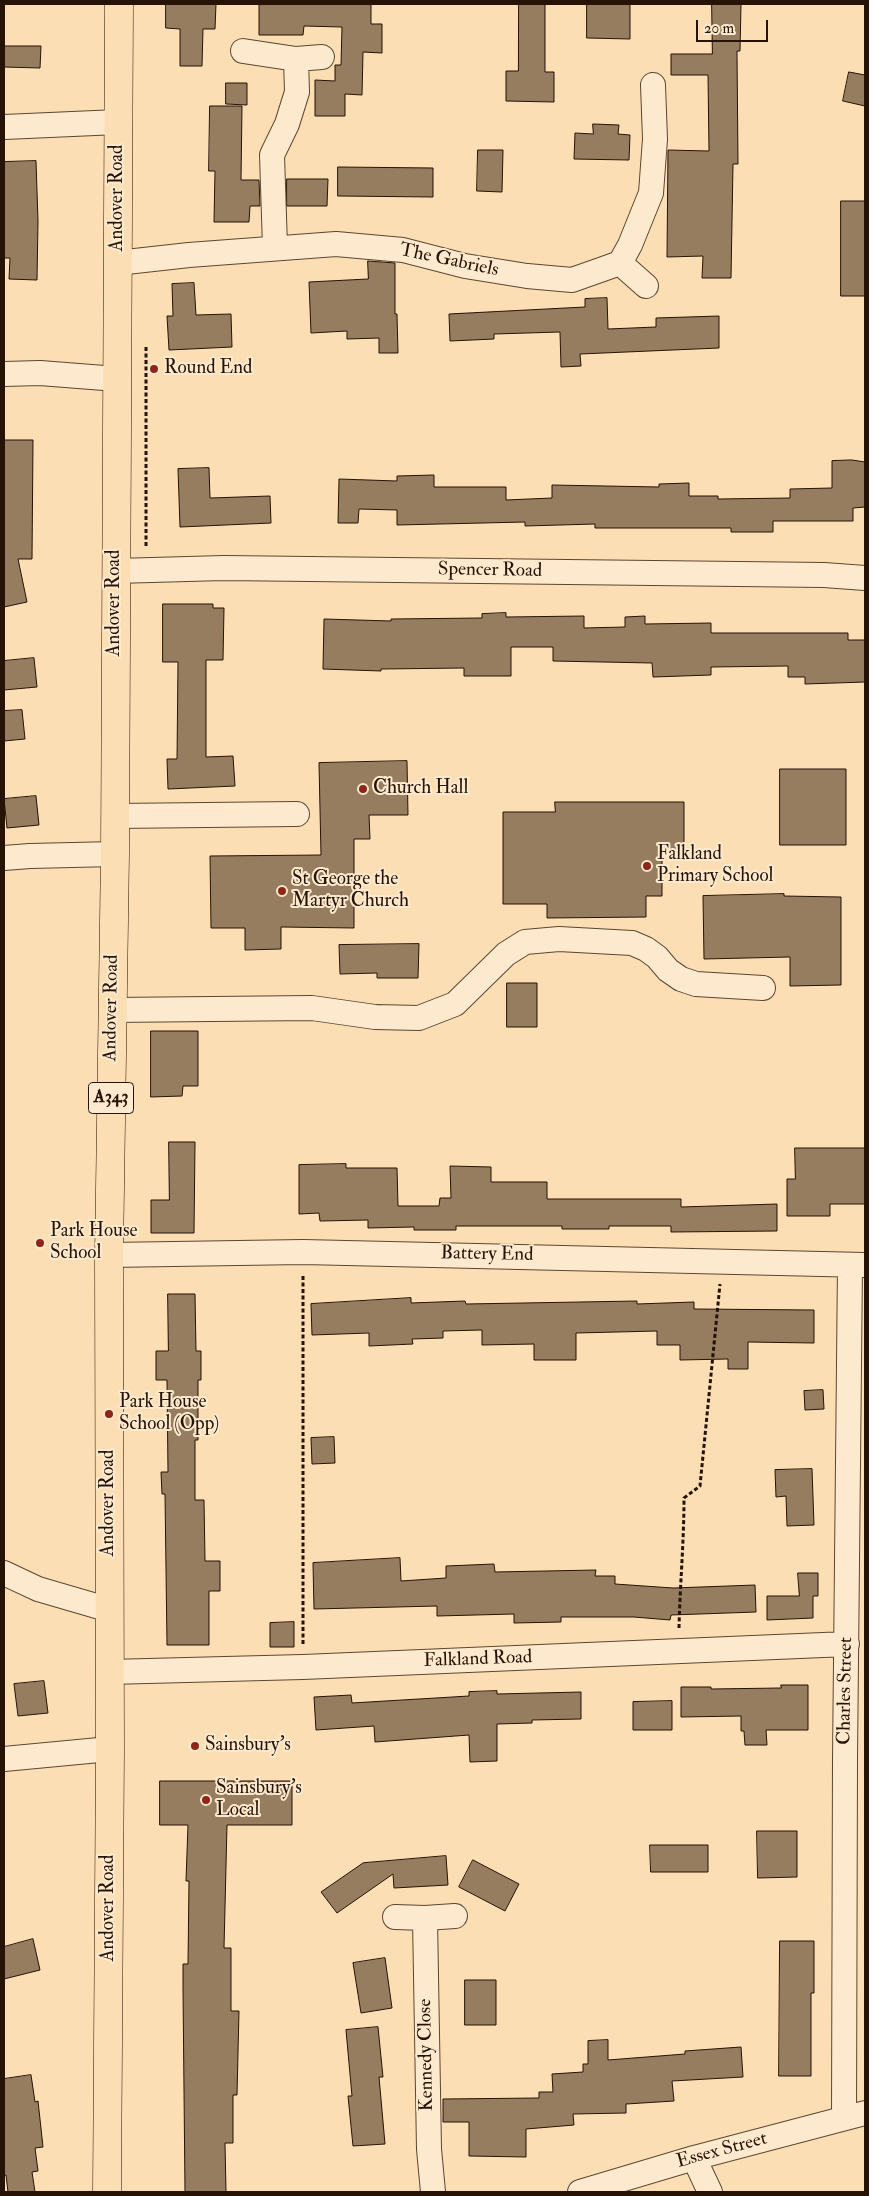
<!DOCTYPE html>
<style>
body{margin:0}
#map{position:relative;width:869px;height:2196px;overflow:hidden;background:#fcdeb4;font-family:"IM FELL Double Pica",serif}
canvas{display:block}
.frame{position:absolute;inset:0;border:5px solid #271305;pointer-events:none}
.scale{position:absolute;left:696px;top:20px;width:72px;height:22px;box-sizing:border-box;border:2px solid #271305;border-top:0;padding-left:6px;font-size:15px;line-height:18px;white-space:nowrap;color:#271305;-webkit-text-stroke:4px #fdeace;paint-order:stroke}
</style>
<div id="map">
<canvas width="869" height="2196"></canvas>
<div class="frame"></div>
<div class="scale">20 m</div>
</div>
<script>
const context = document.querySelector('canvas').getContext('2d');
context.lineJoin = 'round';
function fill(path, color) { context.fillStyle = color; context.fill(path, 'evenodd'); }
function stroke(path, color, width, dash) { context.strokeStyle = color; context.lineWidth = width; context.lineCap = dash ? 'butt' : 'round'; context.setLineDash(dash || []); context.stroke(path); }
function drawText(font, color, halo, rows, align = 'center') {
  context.font = font + ' "IM FELL Double Pica",serif'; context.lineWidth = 4; context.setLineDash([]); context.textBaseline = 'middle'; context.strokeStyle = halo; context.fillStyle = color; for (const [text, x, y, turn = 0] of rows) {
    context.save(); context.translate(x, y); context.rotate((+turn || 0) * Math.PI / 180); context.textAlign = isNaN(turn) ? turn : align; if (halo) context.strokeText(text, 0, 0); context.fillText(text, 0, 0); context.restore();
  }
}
const building = new Path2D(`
 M 166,4 L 216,4 L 215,29 L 203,29 L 202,66 L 180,66 L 180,29 L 166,28 Z
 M 304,4 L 371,4 L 371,24 L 382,24 L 382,53 L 363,52 L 362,95 L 345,94 L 345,116 L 315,116 L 315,80 L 335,81 L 335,65 L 341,65 L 342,27 L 304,26 L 303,35 L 259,35 L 259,5 Z
 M 519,4 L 545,4 L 545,72 L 554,72 L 554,102 L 506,101 L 506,71 L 518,71 Z
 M 587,4 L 630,4 L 630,39 L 587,38 Z
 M 712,4 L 741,4 L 740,51 L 737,51 L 738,164 L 733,164 L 731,278 L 702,278 L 703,256 L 667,257 L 668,150 L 709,151 L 708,75 L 671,75 L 671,54 L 712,54 Z
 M 4,46 L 41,46 L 40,68 L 4,67 Z
 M 849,72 L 865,75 L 865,106 L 843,101 Z
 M 226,83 L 247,83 L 247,105 L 226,104 Z
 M 210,106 L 242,106 L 241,180 L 259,180 L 260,206 L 250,206 L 249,222 L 214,222 L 215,171 L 209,171 Z
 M 593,124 L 619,125 L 618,134 L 630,135 L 629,160 L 574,159 L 575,133 L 593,134 Z
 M 478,150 L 503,150 L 502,192 L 477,191 Z
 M 36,161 L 38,221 L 37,280 L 9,279 L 10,258 L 4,258 L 4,162 Z
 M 338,167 L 433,168 L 433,197 L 338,196 Z
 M 287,179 L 328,179 L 327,206 L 287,206 Z
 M 841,201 L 865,201 L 865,296 L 841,296 Z
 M 368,261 L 395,263 L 395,314 L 397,314 L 398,353 L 379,353 L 379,338 L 347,339 L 347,331 L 311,333 L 309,282 L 368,279 Z
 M 194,283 L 196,315 L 231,314 L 232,347 L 169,350 L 167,316 L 173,316 L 172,284 Z
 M 607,298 L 608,329 L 656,327 L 656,318 L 719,316 L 719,348 L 580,354 L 581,366 L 561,367 L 560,332 L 494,334 L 494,339 L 450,341 L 449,314 L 585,307 L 585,299 Z
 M 4,440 L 33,440 L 32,559 L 18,559 L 27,602 L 4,607 Z
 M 852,460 L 865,462 L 865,507 L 853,508 L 853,521 L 773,521 L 773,532 L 731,532 L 731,528 L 595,528 L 595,524 L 525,526 L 525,522 L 397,525 L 397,510 L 359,509 L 358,523 L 338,523 L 339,479 L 397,481 L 397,476 L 434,475 L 434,487 L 506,487 L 506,500 L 552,498 L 552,485 L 659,487 L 659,484 L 689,483 L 689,496 L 718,496 L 718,499 L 790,498 L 790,489 L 832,488 L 832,461 Z
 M 209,468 L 210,498 L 270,496 L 271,523 L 180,527 L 178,469 Z
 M 163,604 L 213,604 L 213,608 L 224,608 L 223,660 L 206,660 L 206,757 L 233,756 L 235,786 L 168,789 L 167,759 L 177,759 L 178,662 L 163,662 Z
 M 506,613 L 506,617 L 584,616 L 584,628 L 625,627 L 625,617 L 645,616 L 645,624 L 711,623 L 711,633 L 848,633 L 848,640 L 865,640 L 865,682 L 805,684 L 805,677 L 788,677 L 788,666 L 711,667 L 711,675 L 653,677 L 652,663 L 553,661 L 553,647 L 511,647 L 511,676 L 464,676 L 464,668 L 381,669 L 381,671 L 323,669 L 324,619 L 391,621 L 391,619 L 482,618 L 482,614 Z
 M 34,658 L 37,687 L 4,690 L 4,661 Z
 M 22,710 L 25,739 L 4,741 L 4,711 Z
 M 407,761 L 408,815 L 369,815 L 370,839 L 354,839 L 354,928 L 281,927 L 281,949 L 245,950 L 245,928 L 211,928 L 210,856 L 321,855 L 319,763 Z
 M 780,769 L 846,769 L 846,845 L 780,845 Z
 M 36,796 L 39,825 L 7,828 L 4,799 Z
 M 555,802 L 684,802 L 684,853 L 662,853 L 662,896 L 646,896 L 646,917 L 547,918 L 547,904 L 503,904 L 503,812 L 555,812 Z
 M 784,894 L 784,896 L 841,897 L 841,985 L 790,986 L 790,957 L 704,959 L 703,896 Z
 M 419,944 L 418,978 L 377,978 L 377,973 L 340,974 L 339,945 Z
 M 507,983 L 537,983 L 537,1027 L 507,1027 Z
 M 151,1031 L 198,1031 L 198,1086 L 183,1086 L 182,1096 L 151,1097 Z
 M 169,1142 L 195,1142 L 194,1233 L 151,1233 L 151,1200 L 169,1200 Z
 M 795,1148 L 865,1148 L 865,1204 L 830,1204 L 830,1216 L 787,1216 L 787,1179 L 795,1179 Z
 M 346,1164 L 346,1168 L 397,1168 L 398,1206 L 439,1206 L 440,1198 L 451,1198 L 450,1166 L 491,1167 L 491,1182 L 547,1182 L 547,1199 L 681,1199 L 681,1207 L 777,1204 L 777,1231 L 671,1232 L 671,1226 L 609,1226 L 609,1229 L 562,1229 L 562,1226 L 456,1226 L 456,1230 L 414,1230 L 414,1227 L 368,1228 L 368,1220 L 320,1221 L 319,1213 L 299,1214 L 299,1165 Z
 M 168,1294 L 195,1294 L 196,1351 L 201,1351 L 201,1380 L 198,1380 L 198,1440 L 195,1440 L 195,1500 L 204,1500 L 205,1561 L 220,1561 L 220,1591 L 209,1591 L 209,1645 L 167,1645 L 165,1494 L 162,1494 L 161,1472 L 168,1472 L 167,1380 L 156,1380 L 156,1351 L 168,1351 Z
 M 411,1298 L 411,1303 L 465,1301 L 466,1304 L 637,1301 L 637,1304 L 694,1302 L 694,1309 L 814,1310 L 814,1343 L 748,1342 L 748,1369 L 728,1369 L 728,1359 L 680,1360 L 680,1345 L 657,1345 L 657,1331 L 576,1333 L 576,1360 L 534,1360 L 534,1344 L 482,1345 L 482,1330 L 443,1331 L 443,1338 L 412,1339 L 413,1344 L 369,1346 L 369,1333 L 312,1335 L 311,1304 Z
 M 823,1390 L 824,1409 L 805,1410 L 804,1391 Z
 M 334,1437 L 335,1463 L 312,1464 L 311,1438 Z
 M 812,1469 L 814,1525 L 787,1526 L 786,1496 L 776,1497 L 775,1470 Z
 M 400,1558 L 401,1581 L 446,1578 L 446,1566 L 494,1564 L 495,1572 L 596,1570 L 595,1576 L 615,1576 L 615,1584 L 673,1588 L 755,1585 L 756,1612 L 671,1615 L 670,1620 L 634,1617 L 561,1617 L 561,1622 L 514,1623 L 514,1614 L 437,1616 L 437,1606 L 314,1609 L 313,1563 Z
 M 798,1573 L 818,1573 L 818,1596 L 813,1596 L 813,1618 L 767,1620 L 767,1596 L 799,1596 Z
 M 294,1622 L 294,1647 L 270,1647 L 270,1623 Z
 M 44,1681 L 48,1713 L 18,1716 L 14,1684 Z
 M 781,1685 L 808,1685 L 808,1730 L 766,1730 L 767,1745 L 745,1745 L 744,1731 L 741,1731 L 741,1716 L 681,1717 L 681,1687 L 711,1687 L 711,1689 L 781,1688 Z
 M 497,1691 L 497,1694 L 581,1692 L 581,1719 L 532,1720 L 532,1723 L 497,1724 L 497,1761 L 470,1762 L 469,1735 L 375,1742 L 374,1726 L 316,1730 L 314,1697 L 351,1695 L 352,1703 L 469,1696 L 469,1692 Z
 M 672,1701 L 672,1730 L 633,1730 L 633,1702 Z
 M 160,1781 L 292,1781 L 292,1825 L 227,1825 L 224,1948 L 231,1948 L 231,2011 L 239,2011 L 237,2095 L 233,2095 L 233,2143 L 225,2143 L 226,2192 L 185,2192 L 183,1989 L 183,1964 L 188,1964 L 189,1881 L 186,1881 L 188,1825 L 160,1825 Z
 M 757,1831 L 797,1831 L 797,1877 L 758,1878 Z
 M 650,1845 L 708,1845 L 708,1872 L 651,1872 Z
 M 446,1856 L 448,1885 L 394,1888 L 393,1874 L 337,1913 L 321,1892 L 363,1863 Z
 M 473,1860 L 519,1884 L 505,1911 L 459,1887 Z
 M 33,1939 L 40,1970 L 4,1979 L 4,1947 Z
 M 780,1941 L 814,1941 L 814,1993 L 811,1993 L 811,2076 L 779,2076 Z
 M 385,1958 L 392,2008 L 361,2013 L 353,1963 Z
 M 465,1980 L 496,1980 L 496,2025 L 465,2025 Z
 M 378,2027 L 383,2077 L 379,2077 L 385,2144 L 353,2146 L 348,2096 L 352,2096 L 346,2030 Z
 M 608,2040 L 608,2060 L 685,2054 L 685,2051 L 741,2047 L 743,2077 L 672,2081 L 674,2101 L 626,2104 L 626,2113 L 573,2114 L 574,2125 L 526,2129 L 526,2157 L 469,2156 L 469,2122 L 443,2122 L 443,2099 L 539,2098 L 539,2092 L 553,2092 L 552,2074 L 583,2072 L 583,2064 L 588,2064 L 588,2041 Z
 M 31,2075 L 35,2102 L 38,2101 L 43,2147 L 35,2148 L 38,2171 L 32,2172 L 35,2192 L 8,2192 L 6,2175 L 4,2175 L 4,2079 Z`);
fill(building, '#967d60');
stroke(building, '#271305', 1);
const minor = new Path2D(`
 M 243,51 L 296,59 L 322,57
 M 4,127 L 118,122
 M 275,247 L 272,155 L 287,124 L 297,92 L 296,59
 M 117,263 L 189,255 L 336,244 L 403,250 L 465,266 L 527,276 L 572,280 L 620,263 L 630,245 L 651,193 L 655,139 L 653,85
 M 620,263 L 646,286
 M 4,374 L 40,373 L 117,379
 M 115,571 L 224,568 L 824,575 L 865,578
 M 115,816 L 297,814
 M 4,858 L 30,856 L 115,854
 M 112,1010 L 312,1008 L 375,1017 L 419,1018 L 455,1004 L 506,954 L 525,942 L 559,939 L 632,943 L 646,949 L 657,957 L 668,970 L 681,979 L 696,984 L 763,988
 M 109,1255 L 303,1252 L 865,1265
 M 4,1573 L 38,1589 L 110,1610
 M 109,1672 L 303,1667 L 847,1644
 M 4,1759 L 110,1749
 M 395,1917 L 425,1918 L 455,1916
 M 425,1918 L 429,2149 L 433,2192
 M 844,2118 L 845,1759 L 850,1265
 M 694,2158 L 710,2192
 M 580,2192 L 694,2158 L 865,2113`);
const major = new Path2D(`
 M 107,2192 L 110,1749 L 109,1255 L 115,854 L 119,4`);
stroke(minor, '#5c4631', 26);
stroke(major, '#271305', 29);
stroke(new Path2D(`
 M 146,347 L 146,546
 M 679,1628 C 680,1584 684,1542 684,1498 L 700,1486 L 720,1284
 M 303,1644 L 303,1275`), '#271305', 3, [4, 2.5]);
stroke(minor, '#fdeace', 24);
stroke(major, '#fcdeb4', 28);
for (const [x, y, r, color] of [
 [154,369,5,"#8f2418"],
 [363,789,5,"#8f2418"],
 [647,866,5,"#8f2418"],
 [282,891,5,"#8f2418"],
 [40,1243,5,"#8f2418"],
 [109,1414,5,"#8f2418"],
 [195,1746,5,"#8f2418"],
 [206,1800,5,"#8f2418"]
]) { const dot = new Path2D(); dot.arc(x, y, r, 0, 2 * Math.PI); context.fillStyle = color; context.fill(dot); stroke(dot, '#fdeace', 2); }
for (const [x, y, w] of [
 [111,1098,45]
]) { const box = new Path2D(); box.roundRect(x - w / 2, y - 15.5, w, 31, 4); context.fillStyle = '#fdeace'; context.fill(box); stroke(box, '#271305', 1); }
drawText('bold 18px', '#271305', null, [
 ["A343",111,1098]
]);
drawText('19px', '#271305', '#fdeace', [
 ["Andover Road",118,198,-90],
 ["The Gabriels",449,261,12],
 ["Spencer Road",490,571,1],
 ["Andover Road",115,603,-90],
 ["Andover Road",112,1008,-89],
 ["Battery End",487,1255,1],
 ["Andover Road",109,1503,-90],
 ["Falkland Road",478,1660,-2],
 ["Charles Street",846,1691,-89],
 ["Andover Road",109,1908,-90],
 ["Kennedy Close",427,2055,-91],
 ["Essex Street",722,2151,-15]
]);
drawText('19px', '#271305', '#fdeace', [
 ["Round End",164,369],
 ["Church Hall",373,789],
 ["Falkland",657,855],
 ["Primary School",657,877],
 ["St George the",292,880],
 ["Martyr Church",292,902],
 ["Park House",50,1232],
 ["School",50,1254],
 ["Park House",119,1403],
 ["School (Opp)",119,1425],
 ["Sainsbury's",205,1746],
 ["Sainsbury's",216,1789],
 ["Local",216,1811]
], 'left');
</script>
